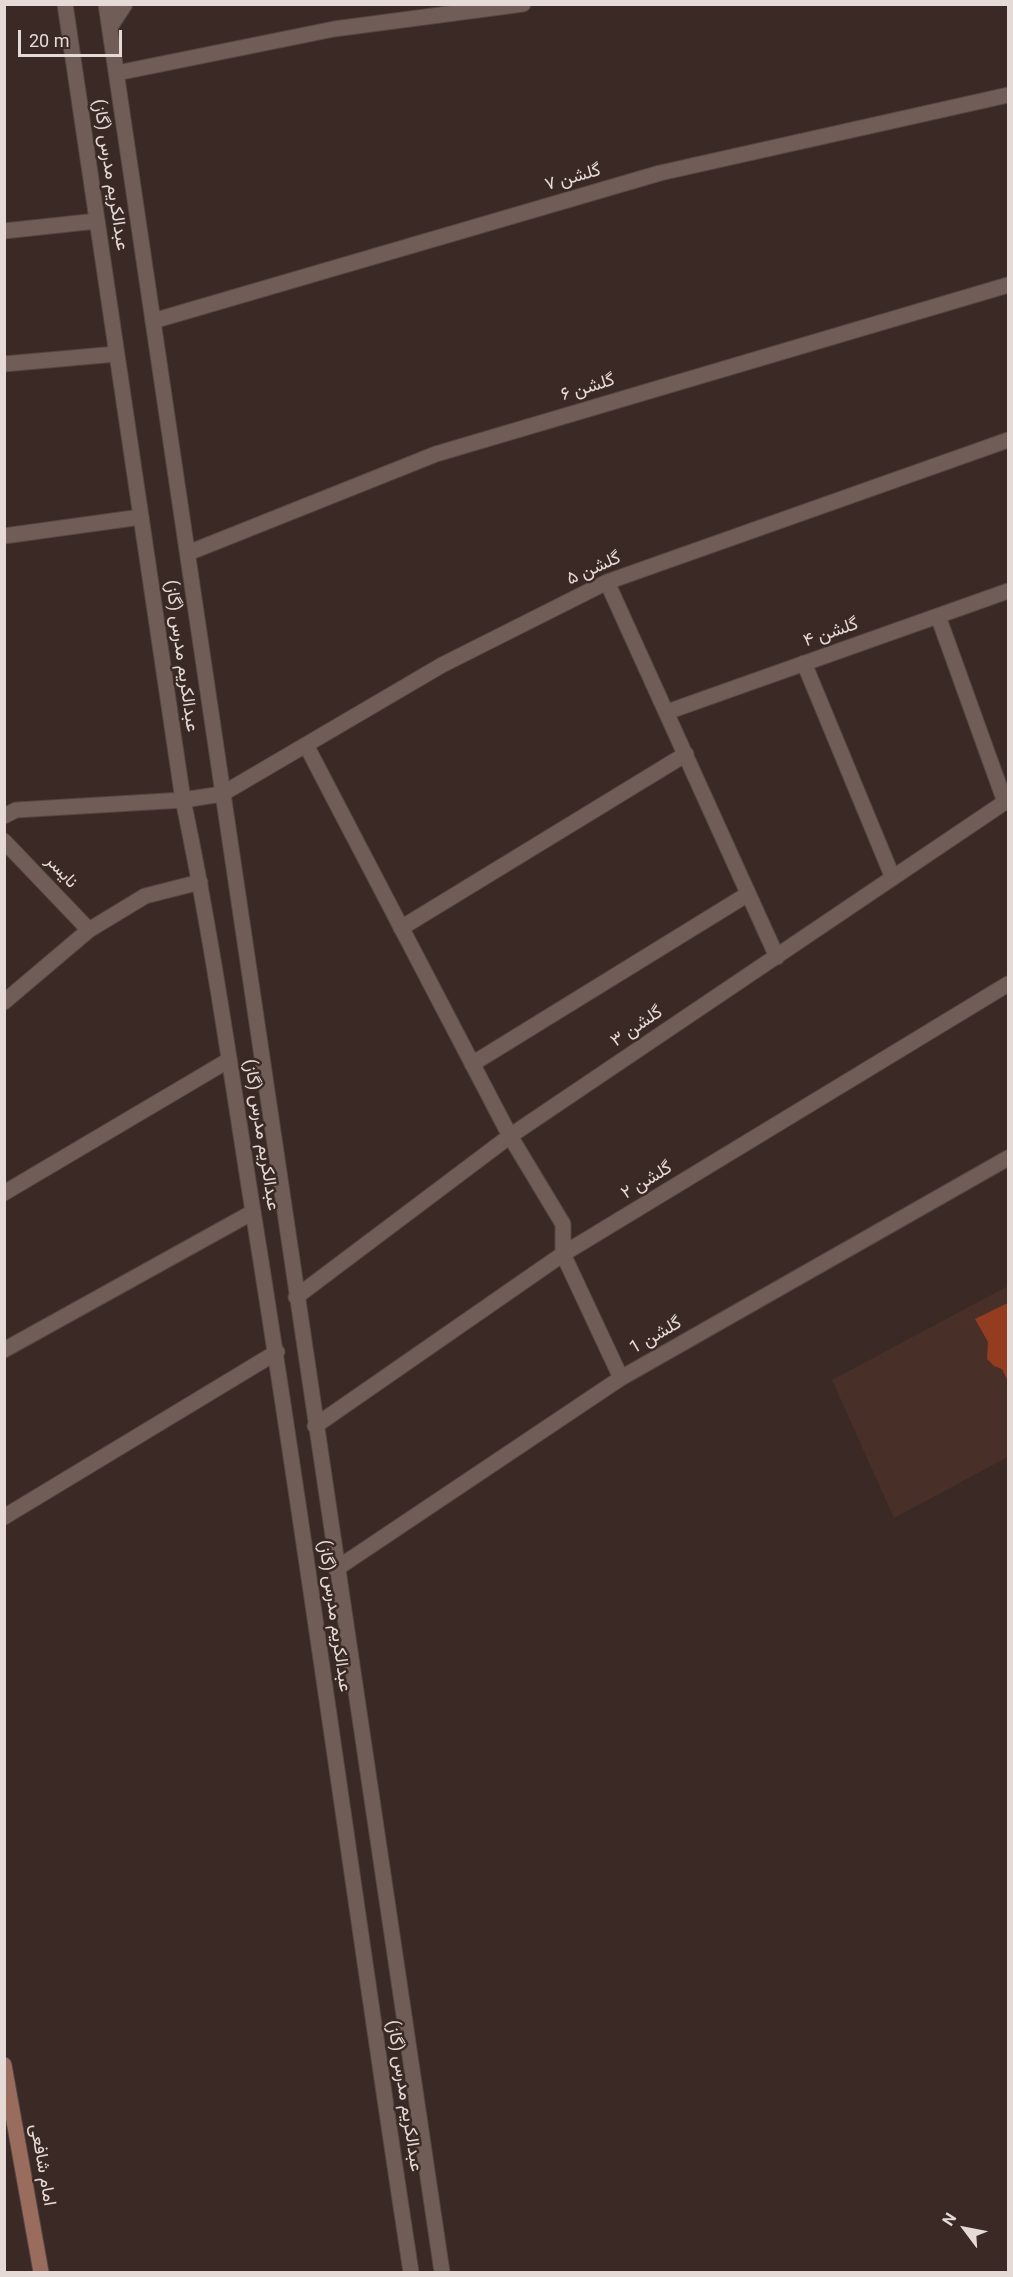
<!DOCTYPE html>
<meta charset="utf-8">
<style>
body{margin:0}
#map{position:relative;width:1013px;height:2277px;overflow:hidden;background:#3a2924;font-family:Roboto,sans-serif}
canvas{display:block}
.frame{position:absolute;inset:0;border:6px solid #e6dad6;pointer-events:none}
.north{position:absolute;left:935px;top:2199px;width:60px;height:60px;-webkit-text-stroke:4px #3a2924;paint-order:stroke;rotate:302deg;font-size:16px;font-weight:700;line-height:24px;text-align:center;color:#e6dad6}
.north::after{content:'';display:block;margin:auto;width:21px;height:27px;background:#e6dad6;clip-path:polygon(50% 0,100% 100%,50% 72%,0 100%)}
.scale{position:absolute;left:18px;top:30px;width:104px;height:27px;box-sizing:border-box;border:3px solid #e6dad6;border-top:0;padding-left:8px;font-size:18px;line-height:21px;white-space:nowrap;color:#e6dad6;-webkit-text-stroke:4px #3a2924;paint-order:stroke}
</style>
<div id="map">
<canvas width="1013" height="2277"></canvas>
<div class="frame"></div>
<div class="north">N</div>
<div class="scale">20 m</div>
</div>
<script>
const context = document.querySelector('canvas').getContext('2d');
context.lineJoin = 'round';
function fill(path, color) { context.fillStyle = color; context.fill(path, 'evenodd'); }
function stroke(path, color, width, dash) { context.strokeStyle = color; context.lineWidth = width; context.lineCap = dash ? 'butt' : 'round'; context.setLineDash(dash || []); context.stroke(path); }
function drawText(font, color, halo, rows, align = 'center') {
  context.font = font + ' Roboto,Vazirmatn,sans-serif'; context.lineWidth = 5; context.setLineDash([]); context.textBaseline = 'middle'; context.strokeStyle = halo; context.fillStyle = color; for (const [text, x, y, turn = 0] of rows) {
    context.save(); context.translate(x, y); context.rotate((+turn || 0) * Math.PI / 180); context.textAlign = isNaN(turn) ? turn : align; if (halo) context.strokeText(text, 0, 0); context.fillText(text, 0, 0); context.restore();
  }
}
fill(new Path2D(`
 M 1008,1286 L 1008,1457 L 894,1518 L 832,1380 Z`), '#483029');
fill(new Path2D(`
 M 1008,1303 L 1008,1381 L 1002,1369 L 994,1366 L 987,1359 L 988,1342 L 975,1319 Z`), '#943c20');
const minor = new Path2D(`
 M 110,27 L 125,4
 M 117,73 L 334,29 L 523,4
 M 4,231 L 97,221
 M 153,321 L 660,173 L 1008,95
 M 4,364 L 116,354
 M 4,536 L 141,517
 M 188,553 L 436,454 L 1008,285
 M 607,582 L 777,957
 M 938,616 L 1005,802
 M 804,663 L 893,878
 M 667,712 L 1008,591
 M 306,745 L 510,1136 L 563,1224 L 563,1254 L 621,1378
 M 222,794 L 442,665 L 607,582 L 1008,440
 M 4,816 L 16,810 L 183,800
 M 4,841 L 89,930
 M 401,928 L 686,754
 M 4,1002 L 89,930 L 145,896 L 200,882
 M 472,1064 L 748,894
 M 4,1193 L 229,1060
 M 296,1297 L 510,1136 L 1008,800
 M 4,1350 L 253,1212
 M 315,1426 L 563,1254 L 1008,984
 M 4,1517 L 277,1352
 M 336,1569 L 621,1378 L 1008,1158`);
const tertiary = new Path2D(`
 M 65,4 L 183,800 C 211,932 230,1066 251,1199 C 309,1556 356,1915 411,2272
 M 106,4 L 442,2272
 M 183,800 L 222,794`);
const secondary = new Path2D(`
 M 4,2065 L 41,2272`);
stroke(minor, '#544641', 17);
stroke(tertiary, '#544641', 17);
stroke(secondary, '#544641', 17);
stroke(minor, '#705d57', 15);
stroke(tertiary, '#705d57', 15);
stroke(secondary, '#9a6c5e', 15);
drawText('18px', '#e6dad6', '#3a2924', [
 ["عبدالکریم مدرس (گاز)",110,175,81],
 ["گلشن ۷",573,178,-16],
 ["گلشن ۶",588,388,-17],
 ["گلشن ۵",594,569,-24],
 ["گلشن ۴",831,633,-19],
 ["عبدالکریم مدرس (گاز)",181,656,82],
 ["نایسر",61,872,47],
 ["گلشن ۳",637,1027,-34],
 ["عبدالکریم مدرس (گاز)",261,1135,81],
 ["گلشن ۲",647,1181,-31],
 ["گلشن 1",656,1336,-30],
 ["عبدالکریم مدرس (گاز)",334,1616,82],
 ["عبدالکریم مدرس (گاز)",404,2096,81],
 ["امام شافعی",42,2165,80]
]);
</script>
